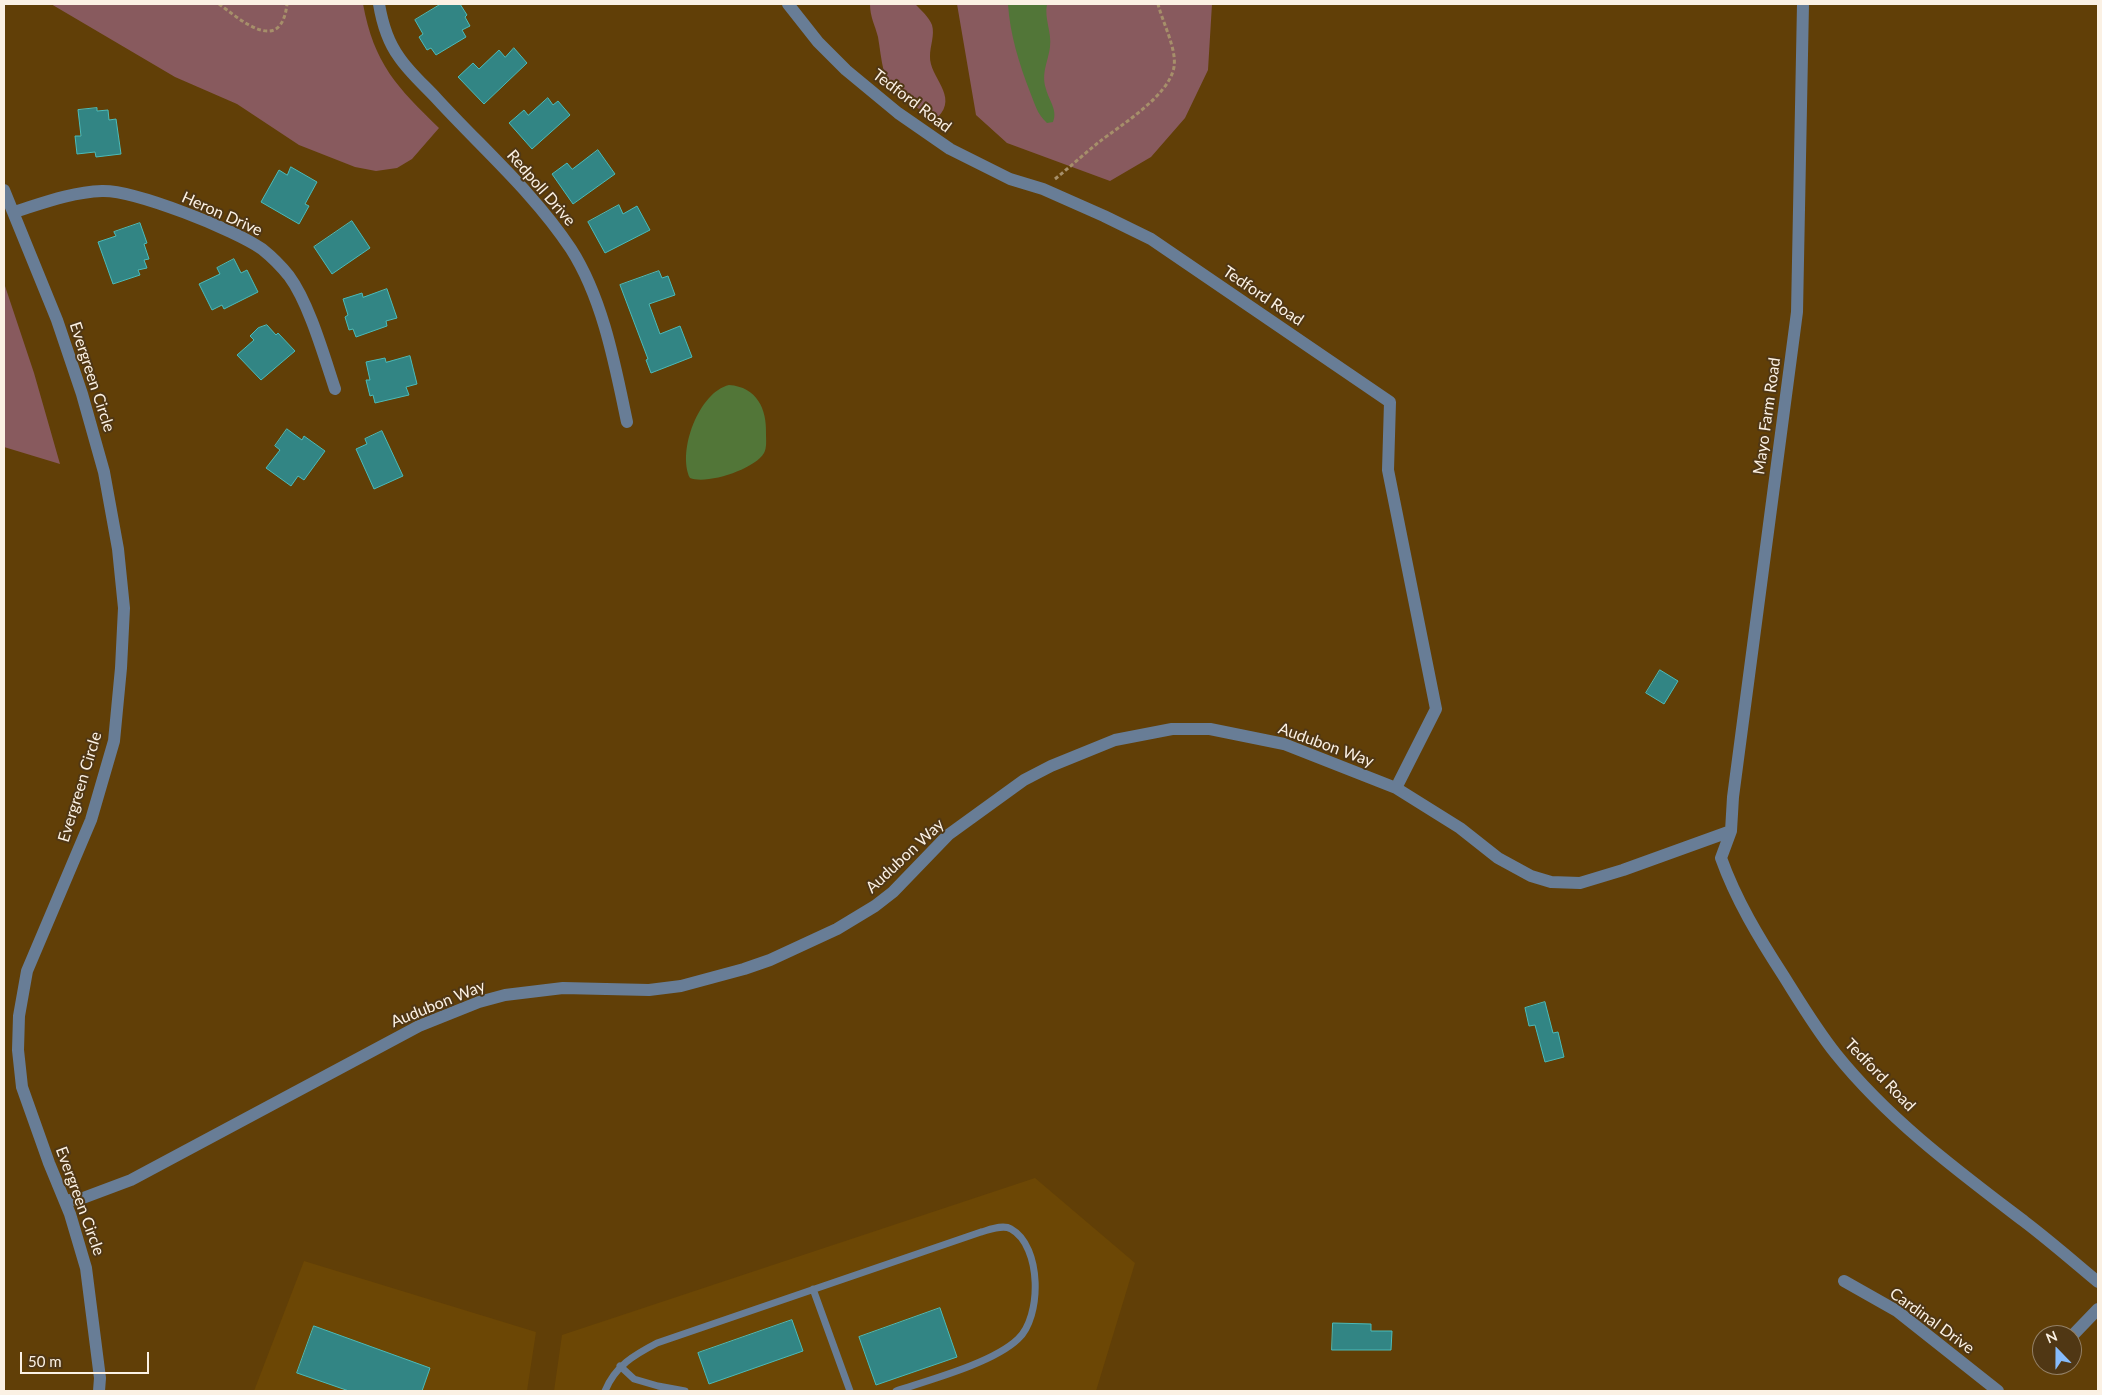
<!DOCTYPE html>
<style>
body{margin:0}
#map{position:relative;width:2102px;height:1395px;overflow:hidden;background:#613f07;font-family:Lato,sans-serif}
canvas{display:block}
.frame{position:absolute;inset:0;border:5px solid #fbf1e4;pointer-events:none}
.north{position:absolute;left:2032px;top:1325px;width:50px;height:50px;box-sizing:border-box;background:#503714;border:1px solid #948167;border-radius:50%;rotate:338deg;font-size:14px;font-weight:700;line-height:20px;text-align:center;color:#fbf1e4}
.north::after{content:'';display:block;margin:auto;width:18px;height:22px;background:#86bbfb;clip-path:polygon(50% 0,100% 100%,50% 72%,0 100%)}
.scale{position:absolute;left:20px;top:1352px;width:129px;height:22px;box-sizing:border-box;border:2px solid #fbf1e4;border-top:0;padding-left:6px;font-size:15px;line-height:18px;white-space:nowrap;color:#fbf1e4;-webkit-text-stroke:4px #503714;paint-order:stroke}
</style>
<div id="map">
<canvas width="2102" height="1395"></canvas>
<div class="frame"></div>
<div class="north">N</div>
<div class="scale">50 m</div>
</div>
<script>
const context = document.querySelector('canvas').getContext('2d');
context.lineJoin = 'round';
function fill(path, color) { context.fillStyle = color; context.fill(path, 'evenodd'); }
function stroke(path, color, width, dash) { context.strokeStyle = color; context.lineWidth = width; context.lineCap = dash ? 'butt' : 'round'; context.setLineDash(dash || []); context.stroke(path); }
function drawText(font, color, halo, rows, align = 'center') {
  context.font = font + ' Lato,sans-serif'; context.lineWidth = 4; context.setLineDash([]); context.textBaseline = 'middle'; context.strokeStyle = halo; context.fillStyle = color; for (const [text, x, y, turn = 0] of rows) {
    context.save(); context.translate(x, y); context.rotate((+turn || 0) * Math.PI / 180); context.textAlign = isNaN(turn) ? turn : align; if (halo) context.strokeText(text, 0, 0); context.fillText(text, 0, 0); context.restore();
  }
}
fill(new Path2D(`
 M 1035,1178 L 1135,1263 L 1096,1391 L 554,1391 L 562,1335 Z
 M 304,1261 L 536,1332 L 527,1391 L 254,1391 Z`), '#6c4705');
fill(new Path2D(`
 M 51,4 L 363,4 C 374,64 397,87 439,128 L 412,159 L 397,168 L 376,171 L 355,167 L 299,145 L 237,104 L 175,77 Z
 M 870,4 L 915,4 C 921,10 929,17 932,25 C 935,35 930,46 930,56 C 929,77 959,96 938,117 C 916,109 890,96 884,72 C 881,60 880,49 878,37 C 875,25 870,17 870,4 Z
 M 957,4 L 1212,4 L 1208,70 L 1185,118 L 1151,157 L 1110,181 L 1007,143 L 976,115 Z
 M 4,283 L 34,373 L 60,464 L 4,447 Z`), '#885a5e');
fill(new Path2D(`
 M 1008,4 L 1047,4 C 1044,19 1052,32 1050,47 C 1048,62 1041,73 1046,89 C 1049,101 1058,110 1053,122 L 1047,123 C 1037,114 1035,104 1030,92 C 1019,63 1010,35 1008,4 Z
 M 729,385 C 757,387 767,409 766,434 C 766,440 767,448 764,453 C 755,469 707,485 690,478 C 677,451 699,392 729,385 Z`), '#527638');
const building = new Path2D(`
 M 441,4 L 460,4 L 467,15 L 465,17 L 470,26 L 462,30 L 466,37 L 436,55 L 431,48 L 427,50 L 419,37 L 423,34 L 415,20 Z
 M 514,48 L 527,63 L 484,104 L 458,77 L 473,63 L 479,69 L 499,50 L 505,57 Z
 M 548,98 L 553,105 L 558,101 L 570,115 L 532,149 L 509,123 L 524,110 L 528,115 Z
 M 97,108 L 97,111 L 108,110 L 109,120 L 116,119 L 121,154 L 96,157 L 95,152 L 77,154 L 75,136 L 81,136 L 78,110 Z
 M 598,150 L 615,174 L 573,204 L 552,174 L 567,163 L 572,169 Z
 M 291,167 L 317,182 L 305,204 L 309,206 L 299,224 L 261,202 L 279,170 L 287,175 Z
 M 619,205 L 623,214 L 637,206 L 650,230 L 605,253 L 588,222 Z
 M 352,221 L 370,248 L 332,274 L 314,247 Z
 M 140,223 L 147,243 L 144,244 L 149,259 L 144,260 L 147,268 L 138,270 L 140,275 L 113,284 L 98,242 L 116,236 L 114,232 Z
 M 234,259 L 241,273 L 247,270 L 258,292 L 224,309 L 222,305 L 212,310 L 199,284 L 220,274 L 217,268 Z
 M 659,271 L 662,278 L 668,276 L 675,295 L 649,304 L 660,334 L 680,326 L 692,357 L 651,373 L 646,360 L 648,359 L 620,285 Z
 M 387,289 L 397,318 L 386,321 L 387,326 L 356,337 L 353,329 L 349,330 L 345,317 L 348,315 L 343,299 L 362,293 L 363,297 Z
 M 267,325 L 276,335 L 278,333 L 295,351 L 261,380 L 237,355 L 254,340 L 250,336 L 258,328 Z
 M 410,356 L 417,384 L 406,387 L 409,395 L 375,403 L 373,395 L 370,396 L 366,380 L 370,380 L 366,362 L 385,358 L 386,362 Z
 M 287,429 L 302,440 L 304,436 L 325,451 L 304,480 L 298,476 L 291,486 L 266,468 L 280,450 L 275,446 Z
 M 382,431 L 403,476 L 374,489 L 356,449 L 367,444 L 365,439 Z
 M 1660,670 L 1678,681 L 1664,704 L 1646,693 Z
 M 1545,1002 L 1553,1033 L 1558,1032 L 1564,1057 L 1545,1062 L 1535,1025 L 1529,1026 L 1525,1008 Z
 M 940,1308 L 957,1357 L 876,1385 L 859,1337 Z
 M 792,1320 L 803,1351 L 709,1384 L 698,1353 Z
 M 1333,1323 L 1371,1324 L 1371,1331 L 1392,1331 L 1391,1350 L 1332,1350 Z
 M 314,1326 L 430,1368 L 422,1391 L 349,1391 L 297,1373 Z`);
fill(building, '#328584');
stroke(building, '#4bbbb9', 1);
stroke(new Path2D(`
 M 219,4 C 241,20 281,56 287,4
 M 1055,179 C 1070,167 1084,154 1099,142 C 1121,125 1169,96 1174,67 C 1177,49 1162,21 1158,4`), '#a68f6a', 3, [4, 2.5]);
stroke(new Path2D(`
 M 813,1289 L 850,1391
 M 620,1366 L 634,1379 L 658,1386 L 685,1391
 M 605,1391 C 615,1366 634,1355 657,1343 L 981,1232 C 989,1230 1003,1224 1011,1229 C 1042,1246 1042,1317 1018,1339 C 993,1363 929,1380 896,1391`), '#687d96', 7);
stroke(new Path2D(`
 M 379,4 C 382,22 388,42 399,57 C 409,72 424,85 437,99 C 482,148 534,193 571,249 C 603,299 615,365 627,422
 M 788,4 L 818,42 L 846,70 L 898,113 L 950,149 L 1010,179 L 1043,189 L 1104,216 L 1151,239 L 1390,402 L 1388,470 L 1436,709 L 1396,788
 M 1803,4 L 1797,312 L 1733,797 L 1731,831 L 1721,858 C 1736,900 1759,938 1783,975 C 1800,1002 1816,1029 1836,1054 C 1889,1120 1958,1171 2025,1222 C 2050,1241 2074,1262 2098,1282
 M 4,190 L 57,320 L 82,394 L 104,472 L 118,549 L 124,608 L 121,668 L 114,741 L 91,820 L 27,971 L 19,1016 L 18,1050 L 22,1087 L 49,1163 L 70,1214 L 86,1268 L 100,1378 L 99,1391
 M 14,212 C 43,203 72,192 102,191 C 135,190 235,230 262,249 C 272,257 281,266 289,276 C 309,303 324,356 335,389
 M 65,1201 L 83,1198 L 131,1180 L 419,1026 L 479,1002 L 505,995 L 563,988 L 649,990 L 681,986 L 744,969 L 770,960 L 837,929 L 875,906 L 893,892 L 948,835 L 1024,780 L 1051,766 L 1115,740 L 1172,729 L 1210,729 L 1284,744 L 1396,788 L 1460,828 L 1498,858 L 1531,876 L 1551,882 L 1580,883 L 1623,870 L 1731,831
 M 1844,1281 L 1897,1311 L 1998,1391
 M 2072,1336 L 2098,1309`), '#687d96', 12);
drawText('16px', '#fbf1e4', '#503714', [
 ["Tedford Road",912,101,37],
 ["Redpoll Drive",541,188,49],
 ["Heron Drive",222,214,24],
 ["Tedford Road",1263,296,34],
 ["Evergreen Circle",92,377,72],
 ["Mayo Farm Road",1767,416,-82],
 ["Audubon Way",1326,745,20],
 ["Evergreen Circle",80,787,-73],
 ["Audubon Way",905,856,-43],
 ["Audubon Way",438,1004,-22],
 ["Tedford Road",1880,1075,46],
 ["Evergreen Circle",80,1201,70],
 ["Cardinal Drive",1932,1321,36]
]);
</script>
